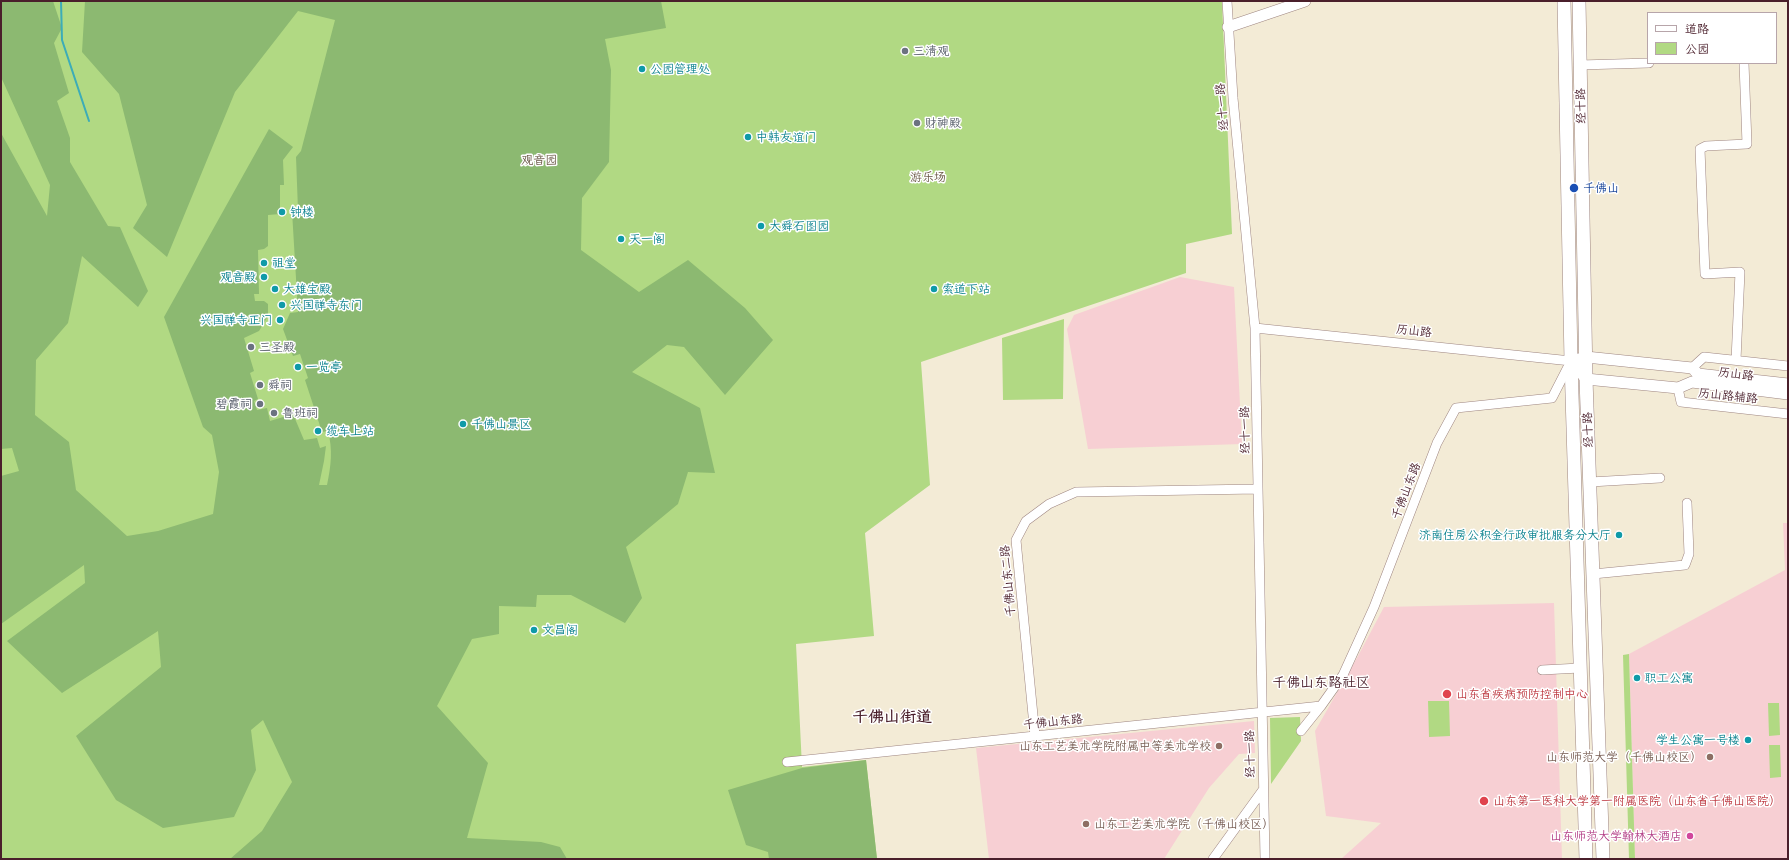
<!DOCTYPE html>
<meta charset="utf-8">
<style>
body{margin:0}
#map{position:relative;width:1789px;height:860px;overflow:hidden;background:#f3ebd6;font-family:Mali,"LXGW WenKai TC",sans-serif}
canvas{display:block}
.frame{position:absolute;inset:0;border:2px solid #4a1f2b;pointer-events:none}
.legend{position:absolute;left:1647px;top:12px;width:130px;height:52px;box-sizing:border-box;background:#fff;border:1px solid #b7a5aa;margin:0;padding:5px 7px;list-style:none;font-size:12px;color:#4a1f2b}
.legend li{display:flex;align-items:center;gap:8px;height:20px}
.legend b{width:20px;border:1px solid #b7a5aa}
</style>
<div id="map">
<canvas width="1789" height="860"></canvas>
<div class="frame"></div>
<ul class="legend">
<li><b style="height:5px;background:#fff"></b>道路</li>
<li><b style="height:11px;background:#b1d983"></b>公园</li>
</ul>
</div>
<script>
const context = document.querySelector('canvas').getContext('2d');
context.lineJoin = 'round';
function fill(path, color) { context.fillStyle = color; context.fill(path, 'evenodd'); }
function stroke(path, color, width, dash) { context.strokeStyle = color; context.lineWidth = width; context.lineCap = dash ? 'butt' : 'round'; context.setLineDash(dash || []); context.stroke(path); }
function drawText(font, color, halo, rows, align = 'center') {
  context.font = font + ' Mali,"LXGW WenKai TC",sans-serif'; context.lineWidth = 3; context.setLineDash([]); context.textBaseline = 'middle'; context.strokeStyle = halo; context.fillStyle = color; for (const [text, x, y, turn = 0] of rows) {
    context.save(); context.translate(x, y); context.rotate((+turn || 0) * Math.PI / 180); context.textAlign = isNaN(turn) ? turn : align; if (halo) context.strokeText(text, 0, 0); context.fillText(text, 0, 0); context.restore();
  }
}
fill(new Path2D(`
 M 1180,277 L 1234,287 L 1242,444 L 1088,449 L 1067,329 L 1074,315 Z
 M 1783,523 L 1788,523 L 1788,859 L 1635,859 L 1629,654 L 1785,570 Z
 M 1554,603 L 1562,859 L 1341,859 L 1381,823 L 1326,816 L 1315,731 L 1358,656 L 1384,607 Z
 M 1254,721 L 1255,753 L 1239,754 L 1209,788 L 1164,859 L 989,859 L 976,748 Z`), '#f7cfd3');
fill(new Path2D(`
 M 1,1 L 1222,1 L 1232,234 L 1186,244 L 1186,273 L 921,362 L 930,485 L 865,533 L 874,636 L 796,644 L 802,767 L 866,760 L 877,859 L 1,859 Z
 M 1064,319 L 1063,399 L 1003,400 L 1002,338 Z
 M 1629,654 L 1635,859 L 1629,859 L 1623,655 Z
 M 1449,701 L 1450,736 L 1429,737 L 1428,701 Z
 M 1768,703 L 1779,703 L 1780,735 L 1769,736 Z
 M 1300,717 L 1301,741 L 1271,784 L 1270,718 Z
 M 1769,745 L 1780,745 L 1781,777 L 1770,778 Z`), '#b1d983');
fill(new Path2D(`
 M 1,1 L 53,1 L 62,28 L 54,43 L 69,93 L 57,101 L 70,138 L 70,162 L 108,226 L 120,227 L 148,291 L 138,307 L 82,256 L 68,323 L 36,360 L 35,415 L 69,442 L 76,490 L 127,536 L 158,531 L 213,514 L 219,472 L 212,435 L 203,427 L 164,317 L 269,129 L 293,147 L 283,160 L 284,185 L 280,185 L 280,214 L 268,215 L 268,246 L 264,249 L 258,250 L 259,294 L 254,294 L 255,301 L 264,301 L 268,304 L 268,316 L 259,331 L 244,338 L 254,371 L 250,373 L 258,399 L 254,401 L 257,410 L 267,408 L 270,421 L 293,414 L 304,440 L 317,438 L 320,448 L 326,446 L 324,461 L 319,485 L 327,485 C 331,466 333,450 328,431 L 322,432 L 305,380 L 308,378 L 300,354 L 293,356 L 283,329 L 290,313 L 298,312 L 292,211 L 298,210 L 296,157 L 301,151 L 335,20 L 298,11 L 235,92 L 167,257 L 133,228 L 147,205 L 119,94 L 82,52 L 85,1 L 661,1 L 666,28 L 605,39 L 611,70 L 609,162 L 582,198 L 581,250 L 639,292 L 688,260 L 745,308 L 773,340 L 725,395 L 684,347 L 667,345 L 632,372 L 700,408 L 715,473 L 688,472 L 678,504 L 626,547 L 642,598 L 625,623 L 571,595 L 537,595 L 536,607 L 499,606 L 499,634 L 472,639 L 437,706 L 488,763 L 467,838 L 541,842 L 560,847 L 567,859 L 230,859 L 262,831 L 292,782 L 263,720 L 251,730 L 256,770 L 234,817 L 163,828 L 116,800 L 76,736 L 161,667 L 158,631 L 62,693 L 7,641 L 85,583 L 84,565 L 1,624 L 1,476 L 19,471 L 12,448 L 1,449 L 1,133 L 47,216 L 50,185 L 1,77 Z
 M 866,760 L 877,859 L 769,859 L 768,852 L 746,845 L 728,790 L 802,768 Z`), '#8cb971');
stroke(new Path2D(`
 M 61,1 L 62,40 L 89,121`), '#3cacb8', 2);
const minor = new Path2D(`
 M 1227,1 L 1233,98 L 1255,328 L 1265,859
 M 1580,65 L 1649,63
 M 1255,328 L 1571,361 L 1552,398 L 1456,408 L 1437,443 L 1374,607 L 1343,675 L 1321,706 L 1301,731
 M 1736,360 L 1740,272 L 1705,274 L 1700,149 L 1706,146 L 1747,144 L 1744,63
 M 1692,368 L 1704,357 L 1788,366
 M 1678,388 L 1681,402 L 1788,414
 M 1590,482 L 1660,478
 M 1593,574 L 1685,565 L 1689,554 L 1687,503
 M 1542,670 L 1580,668
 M 1035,736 L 1016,540 L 1026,521 L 1049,504 L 1076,492 L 1258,489
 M 787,762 L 1321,706
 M 1213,859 L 1263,790`);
const major = new Path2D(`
 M 1228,27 L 1305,1
 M 1788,384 L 1698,374 L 1692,368 L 1586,357 L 1571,361 L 1586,379 L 1678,388 L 1692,382 L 1788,394`);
const highway = new Path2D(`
 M 1564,1 L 1571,361 L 1586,859
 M 1579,1 L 1586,379 L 1603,859`);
stroke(minor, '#9e8580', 10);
stroke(major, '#9e8580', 12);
stroke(highway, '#9e8580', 14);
stroke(minor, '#fff', 9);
stroke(major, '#fff', 11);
stroke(highway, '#fff', 13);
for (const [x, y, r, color] of [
 [905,51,4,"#6b7280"],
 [642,69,4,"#0f9aa8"],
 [917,123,4,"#6b7280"],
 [748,137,4,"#0f9aa8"],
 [1574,188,5,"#1a4fb4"],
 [282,212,4,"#0f9aa8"],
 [761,226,4,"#0f9aa8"],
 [621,239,4,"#0f9aa8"],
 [264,263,4,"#0f9aa8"],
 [264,277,4,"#0f9aa8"],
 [275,289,4,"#0f9aa8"],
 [934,289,4,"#0f9aa8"],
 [282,305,4,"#0f9aa8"],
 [280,320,4,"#0f9aa8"],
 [251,347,4,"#6b7280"],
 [298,367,4,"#0f9aa8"],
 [260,385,4,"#6b7280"],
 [260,404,4,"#6b7280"],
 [274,413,4,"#6b7280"],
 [463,424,4,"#0f9aa8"],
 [318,431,4,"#0f9aa8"],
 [1619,535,4,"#0f9aa8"],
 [534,630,4,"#0f9aa8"],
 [1637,678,4,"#0f9aa8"],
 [1447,694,5,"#e0444e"],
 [1748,740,4,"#0f9aa8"],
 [1219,746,4,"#8d6e63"],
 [1710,757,4,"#8d6e63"],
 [1484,801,5,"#e0444e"],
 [1086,824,4,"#8d6e63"],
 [1690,836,4,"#d1479c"]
]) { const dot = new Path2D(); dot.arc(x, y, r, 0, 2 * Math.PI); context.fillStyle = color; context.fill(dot); stroke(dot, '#fff', 1.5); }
drawText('12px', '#5b616d', '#fff', [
 ["三清观",913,51],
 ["财神殿",925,123],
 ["三圣殿",259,347],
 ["舜祠",268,385],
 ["碧霞祠",252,404,"right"],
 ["鲁班祠",282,413]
], 'left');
drawText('12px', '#0d838f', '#fff', [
 ["公园管理处",650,69],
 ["中韩友谊门",756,137],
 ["钟楼",290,212],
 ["大舜石图园",769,226],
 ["天一阁",629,239],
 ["祖堂",272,263],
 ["观音殿",256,277,"right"],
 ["大雄宝殿",283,289],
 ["索道下站",942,289],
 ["兴国禅寺东门",290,305],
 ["兴国禅寺正门",272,320,"right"],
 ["一览亭",306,367],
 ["千佛山景区",471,424],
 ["缆车上站",326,431],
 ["济南住房公积金行政审批服务分大厅",1611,535,"right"],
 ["文昌阁",542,630],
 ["职工公寓",1645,678],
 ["学生公寓一号楼",1740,740,"right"]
], 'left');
drawText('12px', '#4a1f2b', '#fff', [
 ["经十路",1581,106,-91],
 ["经十一路",1222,107,-95],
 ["历山路",1414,331,6],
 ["历山路",1736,374,7],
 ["历山路辅路",1728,396,6],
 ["经十一路",1245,430,-91],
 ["经十路",1588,430,-92],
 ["千佛山东路",1406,491,-69],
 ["千佛山东二路",1008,581,-95],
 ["千佛山东路",1053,722,-6],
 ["经十一路",1250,754,-91]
]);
drawText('12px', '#695745', '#fff', [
 ["观音园",539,160],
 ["游乐场",928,177]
]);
drawText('12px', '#164399', '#fff', [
 ["千佛山",1583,188]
], 'left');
drawText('12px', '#be3a42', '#fff', [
 ["山东省疾病预防控制中心",1456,694],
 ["山东第一医科大学第一附属医院（山东省千佛山医院）",1493,801]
], 'left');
drawText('12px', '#785e54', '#fff', [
 ["山东工艺美术学院附属中等美术学校",1211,746],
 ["山东师范大学（千佛山校区）",1702,757],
 ["山东工艺美术学院（千佛山校区）",1094,824,"left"]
], 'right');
drawText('12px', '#b23c85', '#fff', [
 ["山东师范大学翰林大酒店",1682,836]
], 'right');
drawText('14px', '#4a1f2b', '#fff', [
 ["千佛山东路社区",1321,683]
]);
drawText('bold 16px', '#4a1f2b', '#fff', [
 ["千佛山街道",892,717]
]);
</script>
